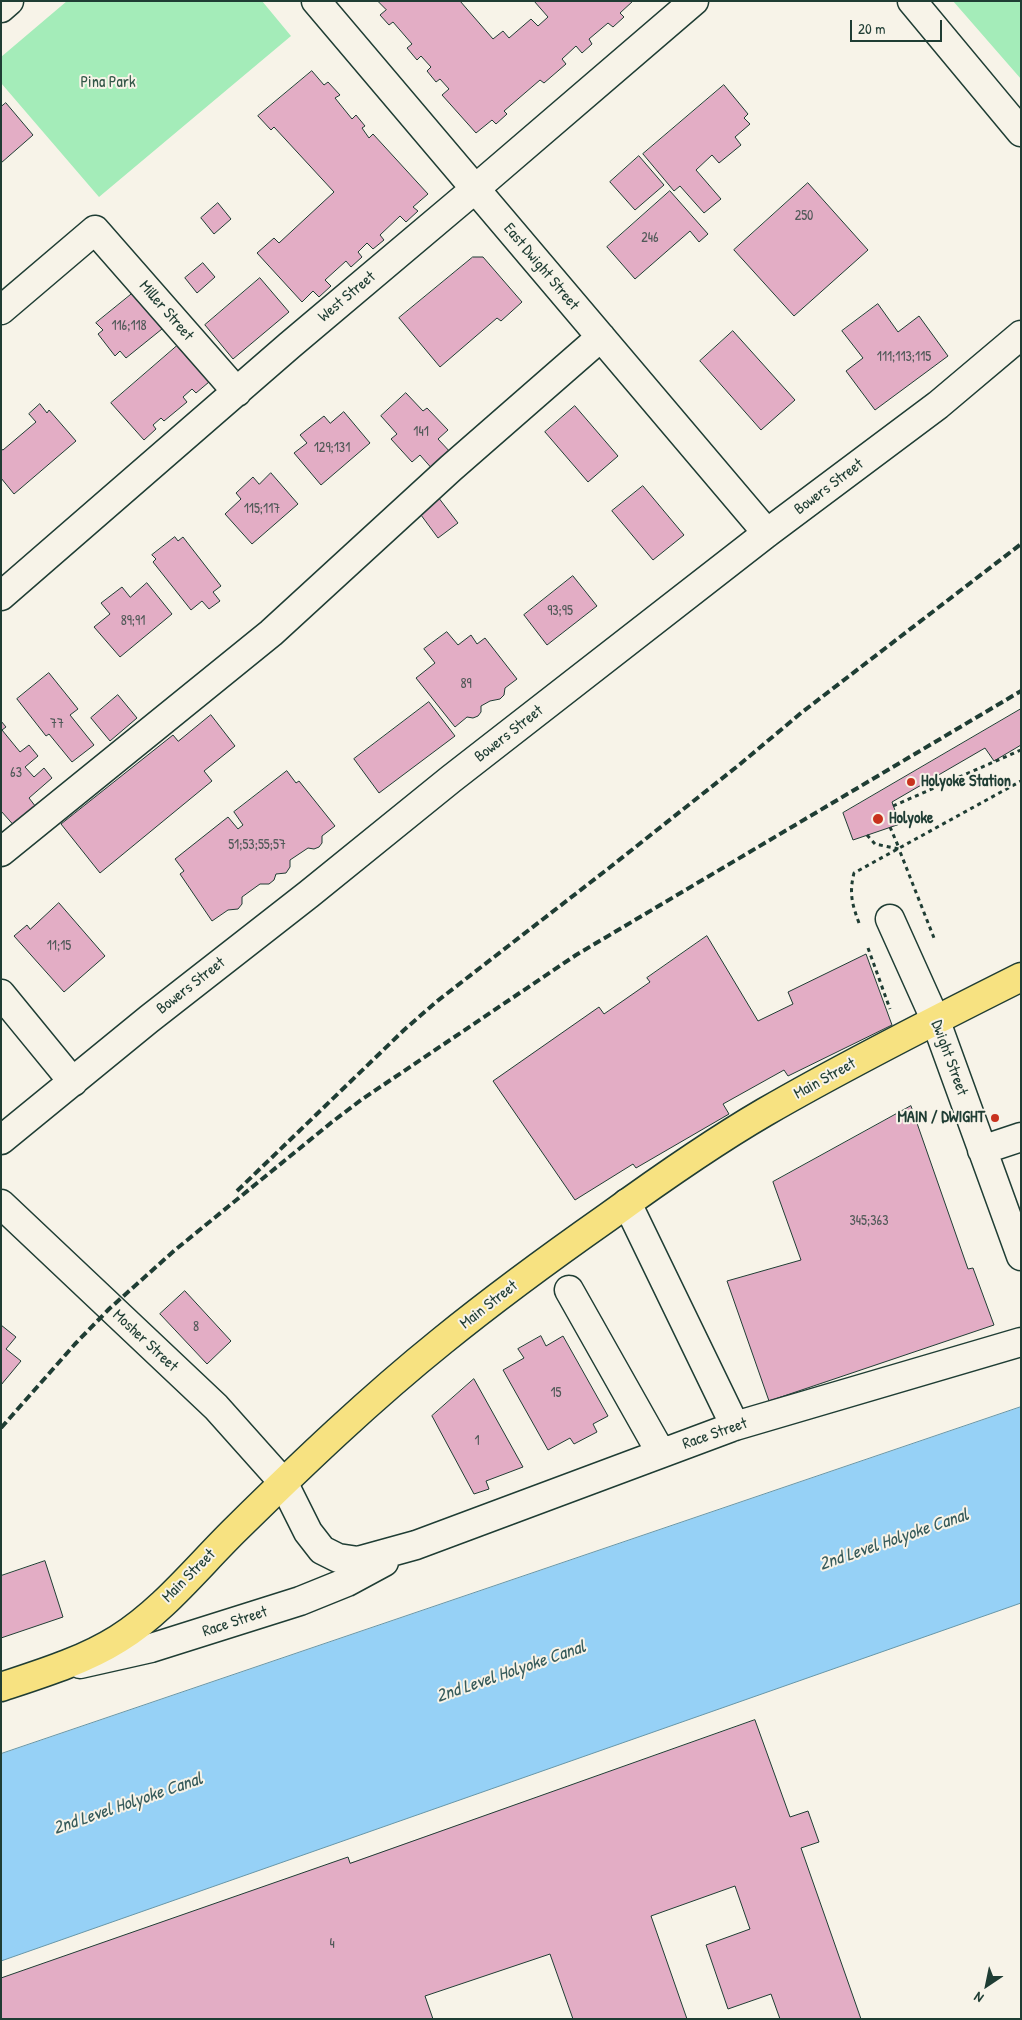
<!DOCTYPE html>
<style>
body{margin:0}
#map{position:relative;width:1022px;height:2020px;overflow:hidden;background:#f7f3e8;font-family:"Patrick Hand",sans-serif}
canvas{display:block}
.frame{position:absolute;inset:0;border:2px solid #1f3d34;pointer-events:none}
.north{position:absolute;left:962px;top:1960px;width:50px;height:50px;-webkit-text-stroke:4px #f7f3e8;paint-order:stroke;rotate:214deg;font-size:14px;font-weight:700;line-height:20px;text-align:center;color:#1f3d34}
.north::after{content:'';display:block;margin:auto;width:18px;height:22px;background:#1f3d34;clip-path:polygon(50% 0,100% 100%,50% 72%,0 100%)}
.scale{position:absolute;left:850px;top:20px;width:92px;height:22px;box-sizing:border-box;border:2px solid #1f3d34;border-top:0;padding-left:6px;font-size:15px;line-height:18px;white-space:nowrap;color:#1f3d34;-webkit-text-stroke:4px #f7f3e8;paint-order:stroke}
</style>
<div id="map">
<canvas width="1022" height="2020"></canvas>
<div class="frame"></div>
<div class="north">N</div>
<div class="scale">20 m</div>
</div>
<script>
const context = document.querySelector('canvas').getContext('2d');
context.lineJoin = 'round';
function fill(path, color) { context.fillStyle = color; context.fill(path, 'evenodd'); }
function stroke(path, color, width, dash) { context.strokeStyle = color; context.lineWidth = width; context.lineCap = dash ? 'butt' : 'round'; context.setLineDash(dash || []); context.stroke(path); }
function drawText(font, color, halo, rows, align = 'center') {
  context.font = font + ' "Patrick Hand",sans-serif'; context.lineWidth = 4; context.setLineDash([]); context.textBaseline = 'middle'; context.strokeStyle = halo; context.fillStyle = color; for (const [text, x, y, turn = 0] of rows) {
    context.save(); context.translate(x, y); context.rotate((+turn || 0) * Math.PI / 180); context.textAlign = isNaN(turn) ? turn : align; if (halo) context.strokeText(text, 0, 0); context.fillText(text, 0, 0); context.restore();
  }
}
fill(new Path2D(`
 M 67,1 L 262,1 L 291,36 L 99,197 L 1,83 L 1,57 Z
 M 953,1 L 1021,1 L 1021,79 Z`), '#a4ecb9');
const water = new Path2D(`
 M 1021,1407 L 1021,1603 L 1,1961 L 1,1754 Z`);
fill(water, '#96d1f6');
stroke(water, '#6696a8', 1);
const building = new Path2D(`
 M 378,1 L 460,1 L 493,39 L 503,31 L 509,38 L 531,19 L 538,26 L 548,17 L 534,1 L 633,1 L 620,13 L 624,17 L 613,27 L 608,23 L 589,39 L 592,44 L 582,53 L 576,46 L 562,59 L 566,64 L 544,83 L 540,80 L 504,111 L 507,114 L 496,124 L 492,120 L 476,133 L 442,95 L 449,89 L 440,79 L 436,82 L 427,71 L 431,67 L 421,56 L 417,60 L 407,48 L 412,44 L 393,22 L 389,25 L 380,15 L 386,10 Z
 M 312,71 L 324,85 L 328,82 L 340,95 L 335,98 L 352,119 L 356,115 L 365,126 L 362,128 L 369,138 L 373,134 L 428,194 L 413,207 L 418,211 L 406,222 L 400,216 L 380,235 L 384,240 L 373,249 L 367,243 L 358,252 L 362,257 L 351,267 L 346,261 L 325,280 L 331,286 L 319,297 L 313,291 L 302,302 L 257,253 L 274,238 L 279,243 L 334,192 L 274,127 L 271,130 L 258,116 Z
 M 724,85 L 748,114 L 744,118 L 750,124 L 735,137 L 741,145 L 719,163 L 712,155 L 696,170 L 721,199 L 704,213 L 680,186 L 674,191 L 643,154 Z
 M 6,103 L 33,135 L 1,163 L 1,107 Z
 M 639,156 L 664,185 L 635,210 L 610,182 Z
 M 808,183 L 868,250 L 794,316 L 734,250 Z
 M 670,191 L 708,234 L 699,242 L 690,231 L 635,279 L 607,247 Z
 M 218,203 L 231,219 L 214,234 L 201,218 Z
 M 473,257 L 483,257 L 522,302 L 501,321 L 497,318 L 440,367 L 399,318 Z
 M 203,263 L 215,277 L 197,293 L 185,278 Z
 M 260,278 L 289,312 L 233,359 L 205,325 Z
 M 133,293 L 162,329 L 126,358 L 120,351 L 115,356 L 98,334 L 103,330 L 96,323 Z
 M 878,304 L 898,332 L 919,316 L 948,356 L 875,410 L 846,371 L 863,358 L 842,331 Z
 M 733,331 L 795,400 L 761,430 L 700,361 Z
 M 177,346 L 209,382 L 196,393 L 192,389 L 183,397 L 187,402 L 164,421 L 161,418 L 153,425 L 156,429 L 144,440 L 111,403 Z
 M 406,393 L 423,411 L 427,408 L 448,430 L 438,439 L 452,454 L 434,471 L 420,455 L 412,462 L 391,439 L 397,434 L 381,416 Z
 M 40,404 L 47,413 L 49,410 L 76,441 L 14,494 L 1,478 L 1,449 L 3,450 L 36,422 L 29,414 Z
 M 575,406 L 618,456 L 588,482 L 545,432 Z
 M 344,412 L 370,443 L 321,485 L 294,453 L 307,443 L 300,435 L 324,416 L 330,423 Z
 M 271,473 L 298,504 L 252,544 L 225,514 L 241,499 L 236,493 L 253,477 L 259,484 Z
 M 643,486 L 684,535 L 653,560 L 612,511 Z
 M 438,497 L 458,523 L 438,538 L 418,511 Z
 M 175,537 L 178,541 L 183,537 L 221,586 L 213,592 L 220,601 L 209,609 L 202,601 L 191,610 L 153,562 L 156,559 L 152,555 Z
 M 573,576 L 597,606 L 547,645 L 524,615 Z
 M 147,583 L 172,614 L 120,657 L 94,627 L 110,614 L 101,603 L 122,587 L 130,597 Z
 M 447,632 L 458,645 L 471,635 L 477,644 L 485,638 L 517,679 L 505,688 L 504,695 L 500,699 L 490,701 L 481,706 L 481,712 L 478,716 L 473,718 L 467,717 L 455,727 L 416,678 L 435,663 L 424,649 Z
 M 49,673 L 78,709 L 70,715 L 94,745 L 72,762 L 49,734 L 46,736 L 17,699 Z
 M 118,695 L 137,718 L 110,741 L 91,718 Z
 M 429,702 L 455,736 L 379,793 L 354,759 Z
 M 1021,709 L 1021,745 L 994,761 L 985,748 L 892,802 L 900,824 L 853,840 L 843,813 Z
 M 211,715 L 235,746 L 204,771 L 212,781 L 100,873 L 61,824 L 173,735 L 178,741 Z
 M 1,721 L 6,727 L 2,730 L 20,752 L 29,745 L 38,756 L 25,767 L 34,777 L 44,768 L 52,778 L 29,798 L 39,811 L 18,830 L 1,811 Z
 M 287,771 L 296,783 L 299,781 L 335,826 L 322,836 L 322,843 L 319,847 L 314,849 L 308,848 L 290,860 L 290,867 L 286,873 L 276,874 L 274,880 L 269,884 L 260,884 L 242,897 L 242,904 L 238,909 L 228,910 L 212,921 L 180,874 L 184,871 L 175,859 L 228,817 L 238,829 L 243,825 L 234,812 Z
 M 59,903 L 105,956 L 64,992 L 14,936 L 27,925 L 30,929 Z
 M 707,936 L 758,1021 L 793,1004 L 788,992 L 866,954 L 892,1025 L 788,1076 L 784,1070 L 723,1104 L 729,1114 L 636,1168 L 633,1164 L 575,1200 L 493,1081 L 599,1007 L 604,1014 L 650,982 L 647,978 Z
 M 911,1106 L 968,1269 L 973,1268 L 994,1325 L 769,1401 L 727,1281 L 801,1260 L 773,1182 Z
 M 185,1291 L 231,1341 L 207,1364 L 160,1314 Z
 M 1,1325 L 16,1337 L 6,1349 L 21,1361 L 1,1385 Z
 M 541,1336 L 546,1346 L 563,1336 L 608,1416 L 593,1424 L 597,1432 L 574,1444 L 570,1438 L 548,1450 L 503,1370 L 524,1358 L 518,1349 Z
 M 474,1379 L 523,1467 L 486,1481 L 489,1489 L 474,1494 L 432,1416 Z
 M 45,1561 L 63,1617 L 1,1638 L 1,1576 Z
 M 755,1720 L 790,1817 L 808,1811 L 819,1842 L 801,1848 L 861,2019 L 780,2019 L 771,1994 L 728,2009 L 706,1945 L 750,1929 L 735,1886 L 651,1916 L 687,2019 L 573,2019 L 550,1954 L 425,1996 L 433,2019 L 1,2019 L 1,1978 L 348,1857 L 350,1863 Z`);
fill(building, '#e3adc5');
stroke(building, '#1f3d34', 1);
const minor = new Path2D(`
 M 316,1 L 767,533
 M 912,1 L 1021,132
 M 1,8 L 9,1
 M 1,310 L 95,230 L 237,392
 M 1,596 L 290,345 L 475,189 L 694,1
 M 1,852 L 271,633 L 451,468 L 601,337
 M 890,919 L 935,1019 L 1021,1256
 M 1,994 L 73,1082
 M 1,1140 L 149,1019 L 309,894 L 451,779 L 767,533 L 938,405 L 1021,335
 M 982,1150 L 1021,1137
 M 627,1203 L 735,1426
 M 1,1204 L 216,1407 L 283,1482 L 308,1532 L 322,1550 L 338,1558 L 358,1561 L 416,1545 L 735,1426 L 1021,1342
 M 569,1290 L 661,1453
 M 80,1664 L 151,1648 L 300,1601 L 347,1582 L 384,1562`);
const major = new Path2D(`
 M 1,1687 C 40,1674 83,1661 118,1639 C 163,1611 199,1565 237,1528 C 303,1463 370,1399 442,1341 C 495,1298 551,1257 608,1217 C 659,1180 710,1144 765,1112 C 848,1064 935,1020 1021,977`);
stroke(minor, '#1f3d34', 31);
stroke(major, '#1f3d34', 31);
stroke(new Path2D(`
 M 893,806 L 1021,750
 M 890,827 L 899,848
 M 867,835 L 875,844 L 899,849 L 934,938
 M 859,923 C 852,904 849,893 854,873 L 1021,781
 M 868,948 L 890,1009`), '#1f3d34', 3, [4, 4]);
stroke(minor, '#f7f3e8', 28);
stroke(major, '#f7e281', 28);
stroke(new Path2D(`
 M 237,1191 L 404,1030 L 436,1002 L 609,868 L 739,765 L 801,713 L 1021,544
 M 1,1428 L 75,1344 L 109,1309 L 175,1250 L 332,1122 L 361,1100 L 576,955 L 1021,691`), '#1f3d34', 4, [8, 4]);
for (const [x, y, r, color] of [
 [911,782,5,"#c8321e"],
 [878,819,6,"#c8321e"],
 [995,1118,5,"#c8321e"]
]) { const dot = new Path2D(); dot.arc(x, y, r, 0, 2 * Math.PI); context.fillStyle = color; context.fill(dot); stroke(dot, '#f7f3e8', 2); }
drawText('14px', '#505958', null, [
 ["250",804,216],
 ["246",650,238],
 ["116;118",129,326],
 ["111;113;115",904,357],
 ["141",421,432],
 ["129;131",332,448],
 ["115;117",262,509],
 ["93;95",560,611],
 ["89;91",133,621],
 ["89",466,684],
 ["77",57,724],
 ["63",16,773],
 ["51;53;55;57",257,845],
 ["11;15",59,946],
 ["345;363",869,1221],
 ["8",196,1327],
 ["15",556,1393],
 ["1",477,1441],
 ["4",332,1944]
]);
drawText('16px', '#335748', '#f7f3e8', [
 ["Pina Park",108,83]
]);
drawText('16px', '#1f3d34', '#f7f3e8', [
 ["East Dwight Street",541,267,50],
 ["West Street",347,297,-40],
 ["Miller Street",166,311,49],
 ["Bowers Street",829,487,-37],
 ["Bowers Street",509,734,-38],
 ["Bowers Street",191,986,-38],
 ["Dwight Street",949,1058,70],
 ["Main Street",825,1079,-29],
 ["Main Street",489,1305,-38],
 ["Mosher Street",145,1341,43],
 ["Race Street",715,1434,-19],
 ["Main Street",189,1576,-45],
 ["Race Street",235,1622,-18]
]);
drawText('bold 16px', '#1f3d34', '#f7f3e8', [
 ["Holyoke Station",921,782],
 ["Holyoke",889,819],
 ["MAIN / DWIGHT",985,1118,"right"]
], 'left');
drawText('italic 18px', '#375b5b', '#f7f3e8', [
 ["2nd Level Holyoke Canal",894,1540,-19],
 ["2nd Level Holyoke Canal",511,1672,-19],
 ["2nd Level Holyoke Canal",128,1804,-19]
]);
</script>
